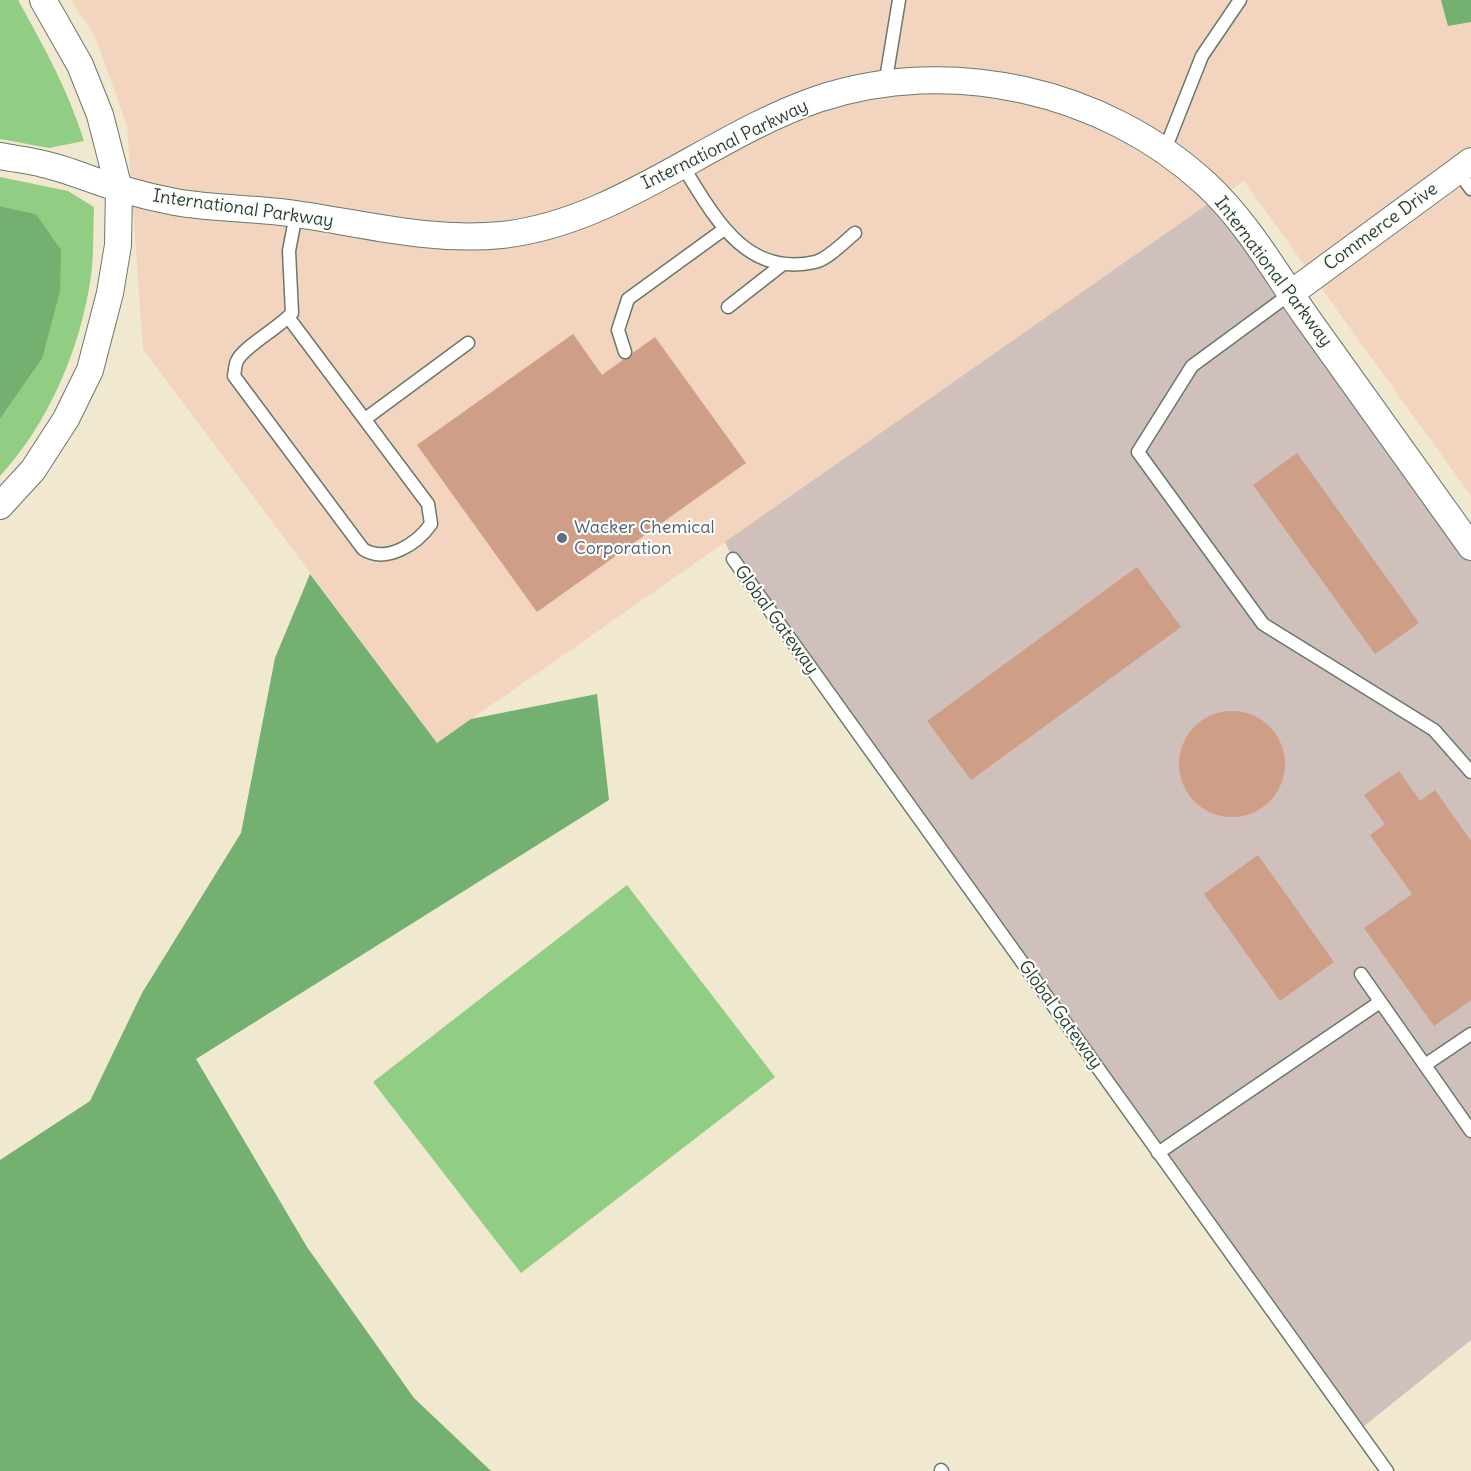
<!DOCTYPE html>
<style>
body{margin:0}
canvas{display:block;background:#f0e9d0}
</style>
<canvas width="1471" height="1471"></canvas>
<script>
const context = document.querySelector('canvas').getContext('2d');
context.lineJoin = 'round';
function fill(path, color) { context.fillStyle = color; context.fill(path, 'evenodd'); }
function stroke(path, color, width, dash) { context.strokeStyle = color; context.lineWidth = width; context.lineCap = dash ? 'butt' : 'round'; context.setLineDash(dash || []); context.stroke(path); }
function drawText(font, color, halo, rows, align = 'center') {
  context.font = font + ' Delius,sans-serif'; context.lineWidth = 4.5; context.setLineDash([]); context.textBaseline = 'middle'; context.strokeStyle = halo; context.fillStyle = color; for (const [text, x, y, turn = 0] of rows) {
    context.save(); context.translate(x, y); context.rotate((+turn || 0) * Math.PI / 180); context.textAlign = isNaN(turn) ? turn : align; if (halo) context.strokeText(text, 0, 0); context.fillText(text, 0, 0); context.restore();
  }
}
fill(new Path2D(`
 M 71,0 L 1471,0 L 1471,496 L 1244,181 L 437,743 L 143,349 L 127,126 L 95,36 Z`), '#f3d4bf');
fill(new Path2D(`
 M 1218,197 L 1471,547 L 1471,1340 L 1358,1431 L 733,559 L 725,542 Z`), '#cfc0bb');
fill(new Path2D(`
 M 0,0 L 18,0 C 44,47 68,90 84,141 L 49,148 L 0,139 Z
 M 0,177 L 68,191 L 94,207 C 93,230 94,254 91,276 C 81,347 49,423 0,476 L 0,419 L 42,359 L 36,214 L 0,206 Z
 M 627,885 L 775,1077 L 521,1273 L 373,1082 Z`), '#91cd82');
fill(new Path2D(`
 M 1441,0 L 1471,0 L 1471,22 L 1448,26 Z
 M 0,206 L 36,214 L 61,250 L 60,291 L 42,359 L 0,419 Z
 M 310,574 L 437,743 L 471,719 L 597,694 L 609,800 L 196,1059 L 307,1247 L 414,1398 L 491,1471 L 0,1471 L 0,1160 L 90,1101 L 142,993 L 241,833 L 275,658 Z`), '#74b070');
fill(new Path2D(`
 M 573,334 L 602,375 L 655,337 L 746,463 L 537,612 L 417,445 Z
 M 1297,453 L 1419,623 L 1375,654 L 1253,485 Z
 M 1137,567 L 1181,627 L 971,780 L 927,721 Z
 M1179 764a53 53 0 1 1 106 0a53 53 0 1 1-106 0Z
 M 1399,771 L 1420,801 L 1435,790 L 1471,841 L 1471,1000 L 1434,1026 L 1364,928 L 1412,894 L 1370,835 L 1385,824 L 1364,795 Z
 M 1258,855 L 1334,962 L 1280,1001 L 1204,894 Z`), '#ce9e87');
const lane = new Path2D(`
 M 885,85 L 899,0
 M 1164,152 L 1202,56 L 1240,0
 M 682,165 C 713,214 744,278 815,262 C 828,259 844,242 855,233
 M 1458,171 L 1471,189
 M 1290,294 L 1192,366 L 1138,452 L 1263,624 L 1434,730 L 1471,772
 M 728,307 L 783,264
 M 288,317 L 428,504 L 431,524 C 417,544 386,564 363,549 L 234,376 C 235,371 235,365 237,361 C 243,347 279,328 292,313 L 289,251 L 296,214
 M 625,352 L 618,330 L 628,299 L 723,230
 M 365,419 L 468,343
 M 733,559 L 1387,1471
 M 1361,974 L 1471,1131
 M 1425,1065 L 1471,1034
 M 1158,1153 L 1380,1002
 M 941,1470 L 942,1471`);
const street = new Path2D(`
 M 0,156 C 14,159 29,160 43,164 C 71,170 97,183 125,190 C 142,195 159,199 175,202 C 215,209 256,208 296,214 C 365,224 431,242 502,235 C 618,222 710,136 818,99 C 950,55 1104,90 1206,184 C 1246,221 1274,270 1305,315 C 1360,392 1416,470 1471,547
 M 1290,294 L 1471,161
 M 0,506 L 33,470 L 66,419 L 90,370 L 110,293 L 118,245 L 119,189 L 100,115 L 80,65 L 43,0`);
stroke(lane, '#68796b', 15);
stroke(street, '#68796b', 28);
stroke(lane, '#fff', 12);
stroke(street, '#fff', 26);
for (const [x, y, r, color] of [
 [562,538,6,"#5c6f8a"]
]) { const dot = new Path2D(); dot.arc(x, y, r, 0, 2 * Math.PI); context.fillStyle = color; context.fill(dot); stroke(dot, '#fdfcf7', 2); }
drawText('18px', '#1f3d34', '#fdfcf7', [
 ["International Parkway",725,145,-26],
 ["International Parkway",243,209,8],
 ["Commerce Drive",1381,227,-36],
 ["International Parkway",1273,272,53],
 ["Global Gateway",776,620,54],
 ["Global Gateway",1060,1015,54]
]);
drawText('18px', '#4e5e75', '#fdfcf7', [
 ["Wacker Chemical",574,528],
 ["Corporation",574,549]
], 'left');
</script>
